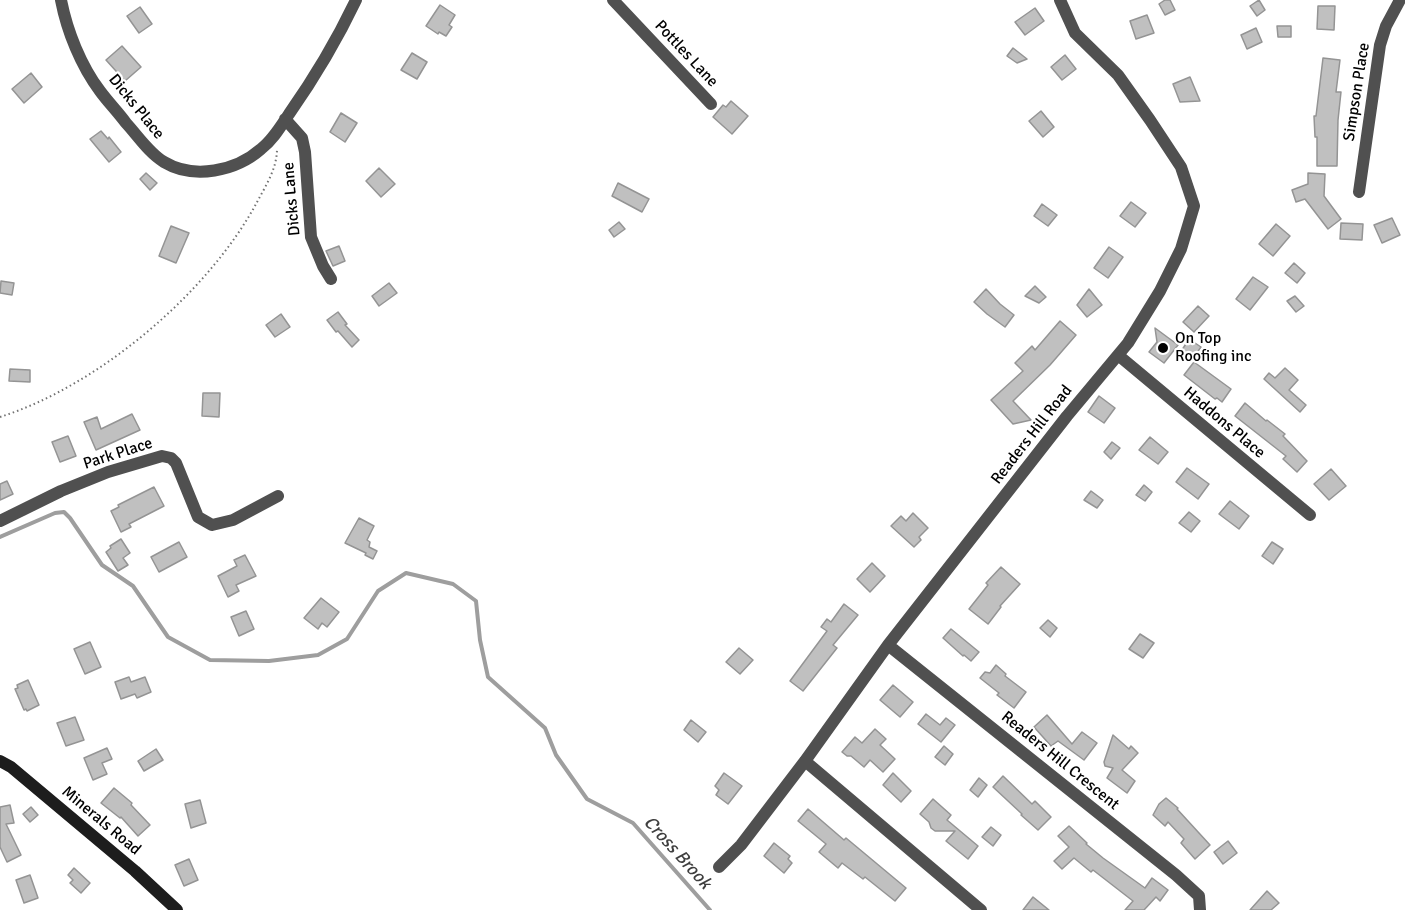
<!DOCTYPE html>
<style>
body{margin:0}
canvas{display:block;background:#fff}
</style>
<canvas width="1405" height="910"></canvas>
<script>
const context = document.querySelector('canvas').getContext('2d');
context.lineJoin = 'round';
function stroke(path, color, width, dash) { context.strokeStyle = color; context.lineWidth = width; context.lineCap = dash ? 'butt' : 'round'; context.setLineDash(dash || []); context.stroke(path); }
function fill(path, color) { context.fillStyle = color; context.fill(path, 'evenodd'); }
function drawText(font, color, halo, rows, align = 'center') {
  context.font = font + ' Signika,sans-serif'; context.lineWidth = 4.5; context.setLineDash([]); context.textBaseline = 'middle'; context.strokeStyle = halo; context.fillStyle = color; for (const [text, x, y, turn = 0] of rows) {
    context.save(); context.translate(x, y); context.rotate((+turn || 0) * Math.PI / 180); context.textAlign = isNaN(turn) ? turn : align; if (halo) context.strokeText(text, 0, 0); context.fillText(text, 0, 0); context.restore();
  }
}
stroke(new Path2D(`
 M 0,537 L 55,513 L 64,512 L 70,518 L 102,565 L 133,586 L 168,637 L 210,660 L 269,661 L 318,655 L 347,639 L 378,591 L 406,573 L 453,584 L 476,601 L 480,640 L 488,677 L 545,728 L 556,755 L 587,799 L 633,823 L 710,910`), '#9e9e9e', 4);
const building = new Path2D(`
 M 1165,0 L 1170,0 L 1175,10 L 1165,15 L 1159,4 Z
 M 1259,0 L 1265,10 L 1257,16 L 1250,6 Z
 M 440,5 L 455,15 L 449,25 L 452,27 L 446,36 L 439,32 L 438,34 L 426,26 Z
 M 1318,6 L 1335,6 L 1334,30 L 1317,29 Z
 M 140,7 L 152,24 L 139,33 L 127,16 Z
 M 1035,8 L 1044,21 L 1025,35 L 1015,22 Z
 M 1147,15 L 1154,33 L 1136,39 L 1130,21 Z
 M 1277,26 L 1291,26 L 1291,37 L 1278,37 Z
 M 1256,28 L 1262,42 L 1247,49 L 1241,35 Z
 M 122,46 L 141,67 L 125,81 L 106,60 Z
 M 1013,48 L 1027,59 L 1017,63 L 1007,56 Z
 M 412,53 L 427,62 L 417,79 L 401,70 Z
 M 1065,55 L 1076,69 L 1062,80 L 1051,67 Z
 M 1323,58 L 1340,60 L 1336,92 L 1341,92 L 1338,120 L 1337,166 L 1317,166 L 1317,137 L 1315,137 L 1314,116 L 1316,116 Z
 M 31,73 L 42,87 L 24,103 L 12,89 Z
 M 1190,77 L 1200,101 L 1180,102 L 1173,84 Z
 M 731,101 L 748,116 L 732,134 L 713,117 L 723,105 L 726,107 Z
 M 1041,111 L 1054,127 L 1043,137 L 1029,121 Z
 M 341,113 L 357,123 L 345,142 L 330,132 Z
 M 101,131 L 108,139 L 109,137 L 121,152 L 109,162 L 90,139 Z
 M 379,168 L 395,184 L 381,197 L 366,181 Z
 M 146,173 L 157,183 L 150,190 L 140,179 Z
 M 1308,173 L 1325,174 L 1324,196 L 1341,219 L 1328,229 L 1305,199 L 1296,202 L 1292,190 L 1308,184 Z
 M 618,183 L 649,199 L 642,212 L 612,196 Z
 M 1131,202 L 1146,213 L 1135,227 L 1120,216 Z
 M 1042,204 L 1057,215 L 1048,226 L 1034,216 Z
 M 1392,218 L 1400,235 L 1382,243 L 1374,225 Z
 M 619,222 L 625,229 L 614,237 L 609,230 Z
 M 1341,223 L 1363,224 L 1362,240 L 1340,239 Z
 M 1276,224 L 1290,236 L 1273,256 L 1259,244 Z
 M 171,226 L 189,233 L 176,263 L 159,256 Z
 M 339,246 L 345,261 L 333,266 L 326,251 Z
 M 1109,247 L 1123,257 L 1108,278 L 1094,268 Z
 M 1294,263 L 1305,273 L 1297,283 L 1285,273 Z
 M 1253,277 L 1268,287 L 1250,310 L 1236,299 Z
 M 1,281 L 14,283 L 12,295 L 0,293 Z
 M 389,283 L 397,293 L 379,306 L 372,296 Z
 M 1035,286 L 1046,297 L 1039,303 L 1025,296 Z
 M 986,289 L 1000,304 L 1014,315 L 1005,327 L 987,314 L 974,302 Z
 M 1089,289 L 1102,305 L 1087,317 L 1077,305 Z
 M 1295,296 L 1304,306 L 1296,312 L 1287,301 Z
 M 1198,306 L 1209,316 L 1194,332 L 1183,322 Z
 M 338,312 L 347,324 L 345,325 L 359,340 L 352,347 L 338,331 L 336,332 L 327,320 Z
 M 281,314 L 290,327 L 275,337 L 266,325 Z
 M 1060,321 L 1076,335 L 1050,365 L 1013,401 L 1031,420 L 1013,424 L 991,400 L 1023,371 L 1015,363 L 1032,346 L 1035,350 Z
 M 1155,328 L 1178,345 L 1164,363 L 1149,352 L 1157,342 Z
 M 1189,339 L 1201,347 L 1191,361 L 1180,353 Z
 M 1194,362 L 1231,389 L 1222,402 L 1217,398 L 1215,399 L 1184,375 Z
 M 1285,368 L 1298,380 L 1289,390 L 1306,405 L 1300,412 L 1264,379 L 1269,373 L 1275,378 Z
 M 10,369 L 30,370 L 30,382 L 9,381 Z
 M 203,393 L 220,393 L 219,417 L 202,416 Z
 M 1099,396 L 1115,408 L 1104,423 L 1088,412 Z
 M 1245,403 L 1266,421 L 1267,420 L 1285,434 L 1283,436 L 1307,461 L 1297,472 L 1283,459 L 1286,456 L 1235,416 Z
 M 132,414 L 140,430 L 96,450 L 84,422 L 97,417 L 101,429 Z
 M 68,436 L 76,456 L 60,462 L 52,442 Z
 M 1150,437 L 1168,452 L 1158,464 L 1139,450 Z
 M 1112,442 L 1120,448 L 1111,459 L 1104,452 Z
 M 1187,468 L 1209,484 L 1198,499 L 1176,482 Z
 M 1331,469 L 1346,486 L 1329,500 L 1314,484 Z
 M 7,481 L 13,494 L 0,500 L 0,484 Z
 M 1144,485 L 1152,492 L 1145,501 L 1136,495 Z
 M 154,487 L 164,506 L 129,524 L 131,527 L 121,532 L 111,511 L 119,507 L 118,505 Z
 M 1091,491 L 1103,500 L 1097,508 L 1084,500 Z
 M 1230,501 L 1249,516 L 1239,529 L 1219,514 Z
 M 1189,512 L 1200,521 L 1191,532 L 1179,523 Z
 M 913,513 L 928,528 L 919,537 L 921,540 L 914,547 L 891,526 L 901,516 L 906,521 Z
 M 359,518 L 374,526 L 367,540 L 370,542 L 369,547 L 377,551 L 373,559 L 365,555 L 366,553 L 345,543 Z
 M 121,539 L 130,553 L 123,558 L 128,565 L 118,571 L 106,552 L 111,548 L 110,546 Z
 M 179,542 L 187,557 L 159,572 L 151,557 Z
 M 1272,542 L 1283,549 L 1273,564 L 1262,556 Z
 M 245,555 L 256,576 L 236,585 L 239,591 L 228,597 L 218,576 L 237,566 L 234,560 Z
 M 872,563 L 885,576 L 870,592 L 857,579 Z
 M 1001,567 L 1020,584 L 1000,606 L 1001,607 L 988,624 L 969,609 L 988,585 L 986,583 Z
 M 321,598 L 339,612 L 327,627 L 322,623 L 318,629 L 304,618 Z
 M 844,604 L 858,615 L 833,645 L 837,648 L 803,691 L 790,681 L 827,631 L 821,627 L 827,619 L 831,622 Z
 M 246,611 L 254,629 L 239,636 L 231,617 Z
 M 1048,620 L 1057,628 L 1050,637 L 1040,628 Z
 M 951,629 L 979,652 L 971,661 L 964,655 L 963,656 L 943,638 Z
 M 1140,634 L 1154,643 L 1143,658 L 1129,649 Z
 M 90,642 L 101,667 L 85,674 L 74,649 Z
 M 739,648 L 753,660 L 740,674 L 726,662 Z
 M 996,665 L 1006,674 L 1005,676 L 1026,692 L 1014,708 L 997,695 L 999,693 L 980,678 L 985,672 L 990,673 Z
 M 129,677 L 131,682 L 145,677 L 151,692 L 137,698 L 135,694 L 121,699 L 115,682 Z
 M 28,680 L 39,705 L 27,711 L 26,709 L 24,710 L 15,689 L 18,688 L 17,685 Z
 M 893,685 L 913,702 L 900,717 L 880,700 Z
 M 926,714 L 940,725 L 946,718 L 955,725 L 941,742 L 918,724 Z
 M 1047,715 L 1072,744 L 1082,732 L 1097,743 L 1084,760 L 1058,741 L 1051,746 L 1034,727 Z
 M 75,717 L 84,740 L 66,746 L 57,723 Z
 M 691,720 L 706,732 L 698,742 L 684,730 Z
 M 875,729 L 886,739 L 880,745 L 895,759 L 883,772 L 870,760 L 864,767 L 851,756 L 847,756 L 842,752 L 855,737 L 862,743 Z
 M 1113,735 L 1129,749 L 1131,746 L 1138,753 L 1122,770 L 1135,781 L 1127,793 L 1107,778 L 1113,768 L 1105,766 L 1104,762 Z
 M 944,746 L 953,754 L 945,765 L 935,757 Z
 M 107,748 L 112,759 L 102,763 L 107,774 L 93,780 L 84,758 Z
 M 156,749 L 163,760 L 144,771 L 138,761 Z
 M 724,773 L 742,786 L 728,804 L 716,795 L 719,790 L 715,786 Z
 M 893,773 L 911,791 L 901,802 L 883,785 Z
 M 1003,776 L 1032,804 L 1035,801 L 1051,817 L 1038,830 L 1021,815 L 1022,814 L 993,787 Z
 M 979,778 L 987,785 L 978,797 L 970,790 Z
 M 114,788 L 132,803 L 131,805 L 150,825 L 138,836 L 121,817 L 120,818 L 101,803 Z
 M 1166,798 L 1178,808 L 1177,809 L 1210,845 L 1195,859 L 1181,843 L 1184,839 L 1168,822 L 1165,826 L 1153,815 L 1159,804 Z
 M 933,799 L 951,815 L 947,820 L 978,846 L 968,859 L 946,841 L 955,831 L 935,831 L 931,828 L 929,822 L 920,814 Z
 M 200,800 L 206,823 L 191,828 L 185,804 Z
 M 10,805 L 14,823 L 6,824 L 21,855 L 7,862 L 0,847 L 0,807 Z
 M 31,807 L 38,815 L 30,822 L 23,814 Z
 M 808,809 L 844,840 L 846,838 L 906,888 L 895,901 L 865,877 L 863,879 L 842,863 L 838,868 L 819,852 L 826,844 L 798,821 Z
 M 1069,826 L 1087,843 L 1086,844 L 1103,858 L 1145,888 L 1152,878 L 1168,890 L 1160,901 L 1156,897 L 1144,910 L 1125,910 L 1133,901 L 1093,870 L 1091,872 L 1074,858 L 1062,869 L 1054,861 L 1069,847 L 1058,836 Z
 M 991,827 L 1001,835 L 993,846 L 982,837 Z
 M 1228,841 L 1237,853 L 1223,864 L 1214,852 Z
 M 774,843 L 790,856 L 788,859 L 792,863 L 784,873 L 764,856 Z
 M 189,859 L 198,880 L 184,886 L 175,865 Z
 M 74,868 L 90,883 L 81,893 L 70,883 L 73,880 L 68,875 Z
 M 30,875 L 38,898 L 24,903 L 16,880 Z
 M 1267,891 L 1279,903 L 1271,910 L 1250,910 Z
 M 1033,897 L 1049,910 L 1023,910 Z`);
fill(building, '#c0c0c0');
stroke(building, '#949494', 1.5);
stroke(new Path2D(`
 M 0,417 C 98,386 207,294 256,204 C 265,187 277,169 277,149`), '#727272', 2, [1.5, 3]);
stroke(new Path2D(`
 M 61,0 C 67,31 81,66 100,91 C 108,102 118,112 126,123 C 138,136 149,153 164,162 C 194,180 236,171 261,149 C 273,140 281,126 289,114 C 315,77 337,40 356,0
 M 613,0 L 711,104
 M 285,119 L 302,138 L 305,152 L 311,237 L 323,266 L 331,279
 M 1359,192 L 1380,45 L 1386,26 L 1400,0
 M 1118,355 L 1310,515
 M 0,521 L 61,491 L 108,472 L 162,456 L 171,458 L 176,463 L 198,517 L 212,525 L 233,520 L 278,496
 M 888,645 L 1176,875 L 1199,896 L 1200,910
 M 805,761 L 981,910
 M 719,867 L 741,845 L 805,761 L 888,645 L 1067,416 L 1128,343 L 1160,291 L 1181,249 L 1194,206 L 1181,167 L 1150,120 L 1118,75 L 1075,33 L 1060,0`), '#505050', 12);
stroke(new Path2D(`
 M 0,761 L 11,767 L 135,871 L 177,910`), '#1d1d1d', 12);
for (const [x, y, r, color] of [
 [1163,348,6,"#000"]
]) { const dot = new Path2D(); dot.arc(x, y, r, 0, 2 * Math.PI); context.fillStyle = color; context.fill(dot); stroke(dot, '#fff', 2); }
drawText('16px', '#000', '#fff', [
 ["Pottles Lane",686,54,47],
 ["Simpson Place",1357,92,-81],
 ["Dicks Place",136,107,51],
 ["Dicks Lane",292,199,-95],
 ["Haddons Place",1224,423,40],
 ["Readers Hill Road",1032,435,-52],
 ["Park Place",118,454,-18],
 ["Readers Hill Crescent",1060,761,39],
 ["Minerals Road",101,821,40]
]);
drawText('16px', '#000', '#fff', [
 ["On Top",1175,339],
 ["Roofing inc",1175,357]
], 'left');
drawText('italic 18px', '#3f3f3f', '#fff', [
 ["Cross Brook",677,853,48]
]);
</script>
